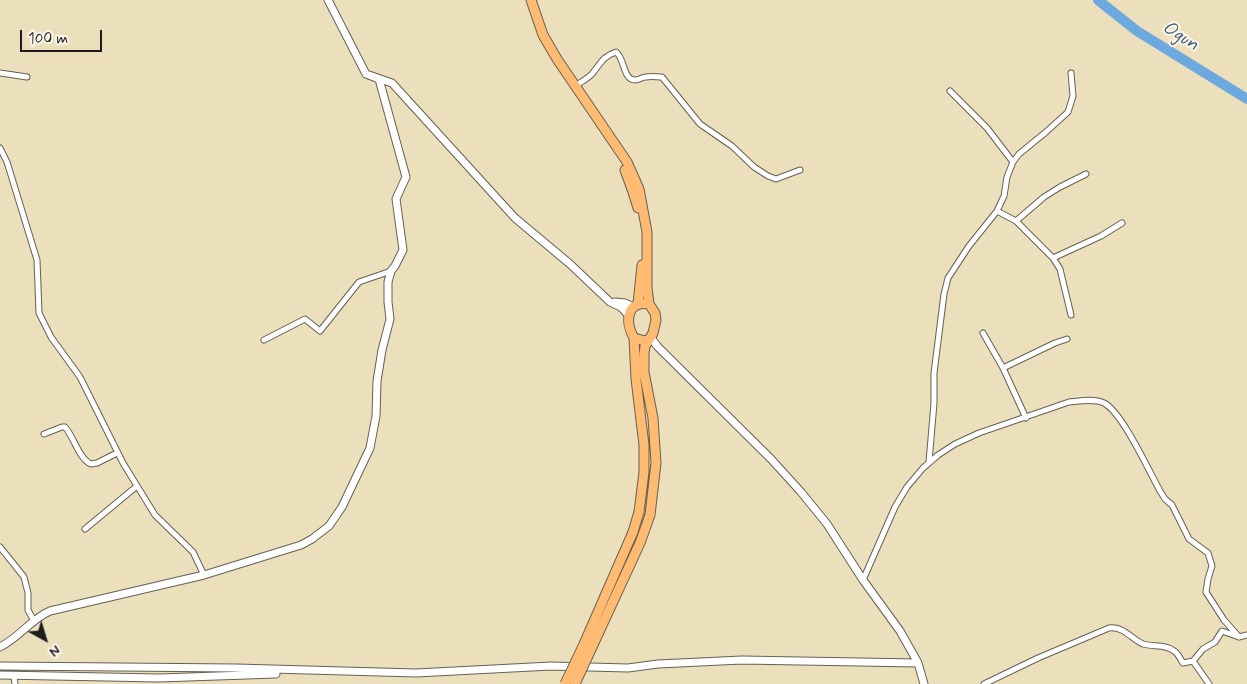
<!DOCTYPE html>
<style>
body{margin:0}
#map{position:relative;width:1247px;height:684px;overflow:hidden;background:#ecdfbc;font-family:Mynerve,sans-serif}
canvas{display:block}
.north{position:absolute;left:20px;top:614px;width:50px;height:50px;-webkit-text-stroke:4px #fbf7ec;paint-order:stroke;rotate:141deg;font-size:14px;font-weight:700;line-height:20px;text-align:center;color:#1c1c1c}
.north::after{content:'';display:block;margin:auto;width:18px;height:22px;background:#1c1c1c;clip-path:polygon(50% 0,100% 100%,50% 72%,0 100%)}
.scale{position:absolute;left:20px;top:30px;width:82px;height:22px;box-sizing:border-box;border:2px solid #1c1c1c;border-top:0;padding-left:6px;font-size:15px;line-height:18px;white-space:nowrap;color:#1c1c1c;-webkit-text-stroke:4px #fbf7ec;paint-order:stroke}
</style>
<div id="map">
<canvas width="1247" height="684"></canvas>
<div class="north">N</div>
<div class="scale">100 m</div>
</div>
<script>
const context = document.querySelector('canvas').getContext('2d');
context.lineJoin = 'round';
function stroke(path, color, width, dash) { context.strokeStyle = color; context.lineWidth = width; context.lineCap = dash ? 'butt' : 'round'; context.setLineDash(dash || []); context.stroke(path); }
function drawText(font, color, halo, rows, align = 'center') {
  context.font = font + ' Mynerve,sans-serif'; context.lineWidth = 4; context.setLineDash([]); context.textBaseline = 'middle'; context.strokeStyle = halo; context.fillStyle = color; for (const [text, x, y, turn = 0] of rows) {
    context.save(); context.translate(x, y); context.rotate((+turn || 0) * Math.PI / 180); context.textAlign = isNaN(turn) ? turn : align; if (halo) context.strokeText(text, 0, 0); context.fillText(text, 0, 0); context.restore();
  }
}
stroke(new Path2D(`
 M 1098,0 L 1137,31 L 1247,99`), '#6da8de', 10);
const minor = new Path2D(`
 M 0,73 L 27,77
 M 575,86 C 581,82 587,79 592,74 C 601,63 602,57 616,52 C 625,59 623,80 635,80 C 639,80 642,77 646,77 C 651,76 657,77 662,77 L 700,124 L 732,146 L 754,167 L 768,176 L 776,179 L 800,170
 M 950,91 L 987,128 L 1013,162
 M 0,148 L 7,162 L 37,260 L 39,313 L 51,337 L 80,377 L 123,463 L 155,515 L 193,552 L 204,575
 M 997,211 L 1016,221 L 1053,258 L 1060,269 L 1071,315
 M 1016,221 L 1044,197 L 1060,187 L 1086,174
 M 1053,258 L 1101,236 L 1122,223
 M 983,333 L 1003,368 L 1026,418
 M 264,340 L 305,319 L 320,331 L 359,282 L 391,271
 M 1003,368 L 1055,343 L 1067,339
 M 44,434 L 62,427 L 65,427 C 74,437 79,459 91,464 L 97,463 L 117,453
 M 929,462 L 934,403 L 934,373 L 944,294 L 948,278 L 969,246 L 997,211 L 1004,196 L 1007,177 L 1013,162 L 1019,154 L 1046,132 L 1068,112 L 1073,96 L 1071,73
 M 85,529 L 137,486
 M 0,547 L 24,577 L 28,593 L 28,610 L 34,621
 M 863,580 L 895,507 L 907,487 L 923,468 L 938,455 L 955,444 L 979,433 L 1069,402 C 1079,401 1094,398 1104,403 C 1122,412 1149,471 1160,491 L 1165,499 L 1172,505 L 1189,539 L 1208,553 L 1212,566 L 1208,579 L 1206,592 L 1224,620 L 1239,637
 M 1193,661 L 1209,684
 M 14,676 L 15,684
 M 984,684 L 1038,658 L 1109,628 C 1124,626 1131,639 1143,644 C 1153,647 1166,644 1174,651 C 1178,653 1181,660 1183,663 L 1193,661 L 1203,649 L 1215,642 L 1222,631 L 1239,637 L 1247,635`);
const tertiary = new Path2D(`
 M 328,0 L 366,74 L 392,83 L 515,218 L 570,264 L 610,302 L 621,307 L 629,316
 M 615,302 L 625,303 L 633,307
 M 651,338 L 658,347 L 771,459 L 801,492 L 827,524 L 863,580 L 900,631 L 918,663 L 924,684
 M 0,647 C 19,638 31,619 50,611 L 204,575 L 301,545 L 312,539 L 329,526 L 342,507 L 370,448 L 376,416 L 377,381 L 382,350 L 390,319 L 388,302 L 388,282 L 391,271 L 395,266 L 403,250 L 396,199 L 406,177 L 379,79 L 366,74
 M 0,666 L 236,668 L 416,673 L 551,666 L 628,668 L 658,664 L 742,660 L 918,663
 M 0,675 L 159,678 L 276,674`);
const primary = new Path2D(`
 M 531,0 L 543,35 L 557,59 L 627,162 L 639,189 L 647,232 L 647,288 L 649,304
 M 625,170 L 633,192 L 638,208
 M 638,304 L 642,265
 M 634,338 L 636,379 L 644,445 L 644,472 L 639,512
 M 648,340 L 645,341 L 634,338 C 625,323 626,300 649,304 L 655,313 L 656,320 L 653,333 L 645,346 L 644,354 L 644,372 L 653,418 L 656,463 L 650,515`);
stroke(minor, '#656054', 7);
stroke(tertiary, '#656054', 9);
stroke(primary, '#656054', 11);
stroke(minor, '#fff', 5);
stroke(tertiary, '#fff', 7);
stroke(primary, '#ffbb71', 9);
const primaryBridge = new Path2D(`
 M 565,684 L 584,644 L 633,532 L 639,512
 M 575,684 L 640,543 L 650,515`);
stroke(primaryBridge, '#656054', 11, []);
stroke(primaryBridge, '#ffbb71', 9);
drawText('italic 19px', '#405b73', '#fbf7ec', [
 ["Ogun",1180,37,32]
]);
</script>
